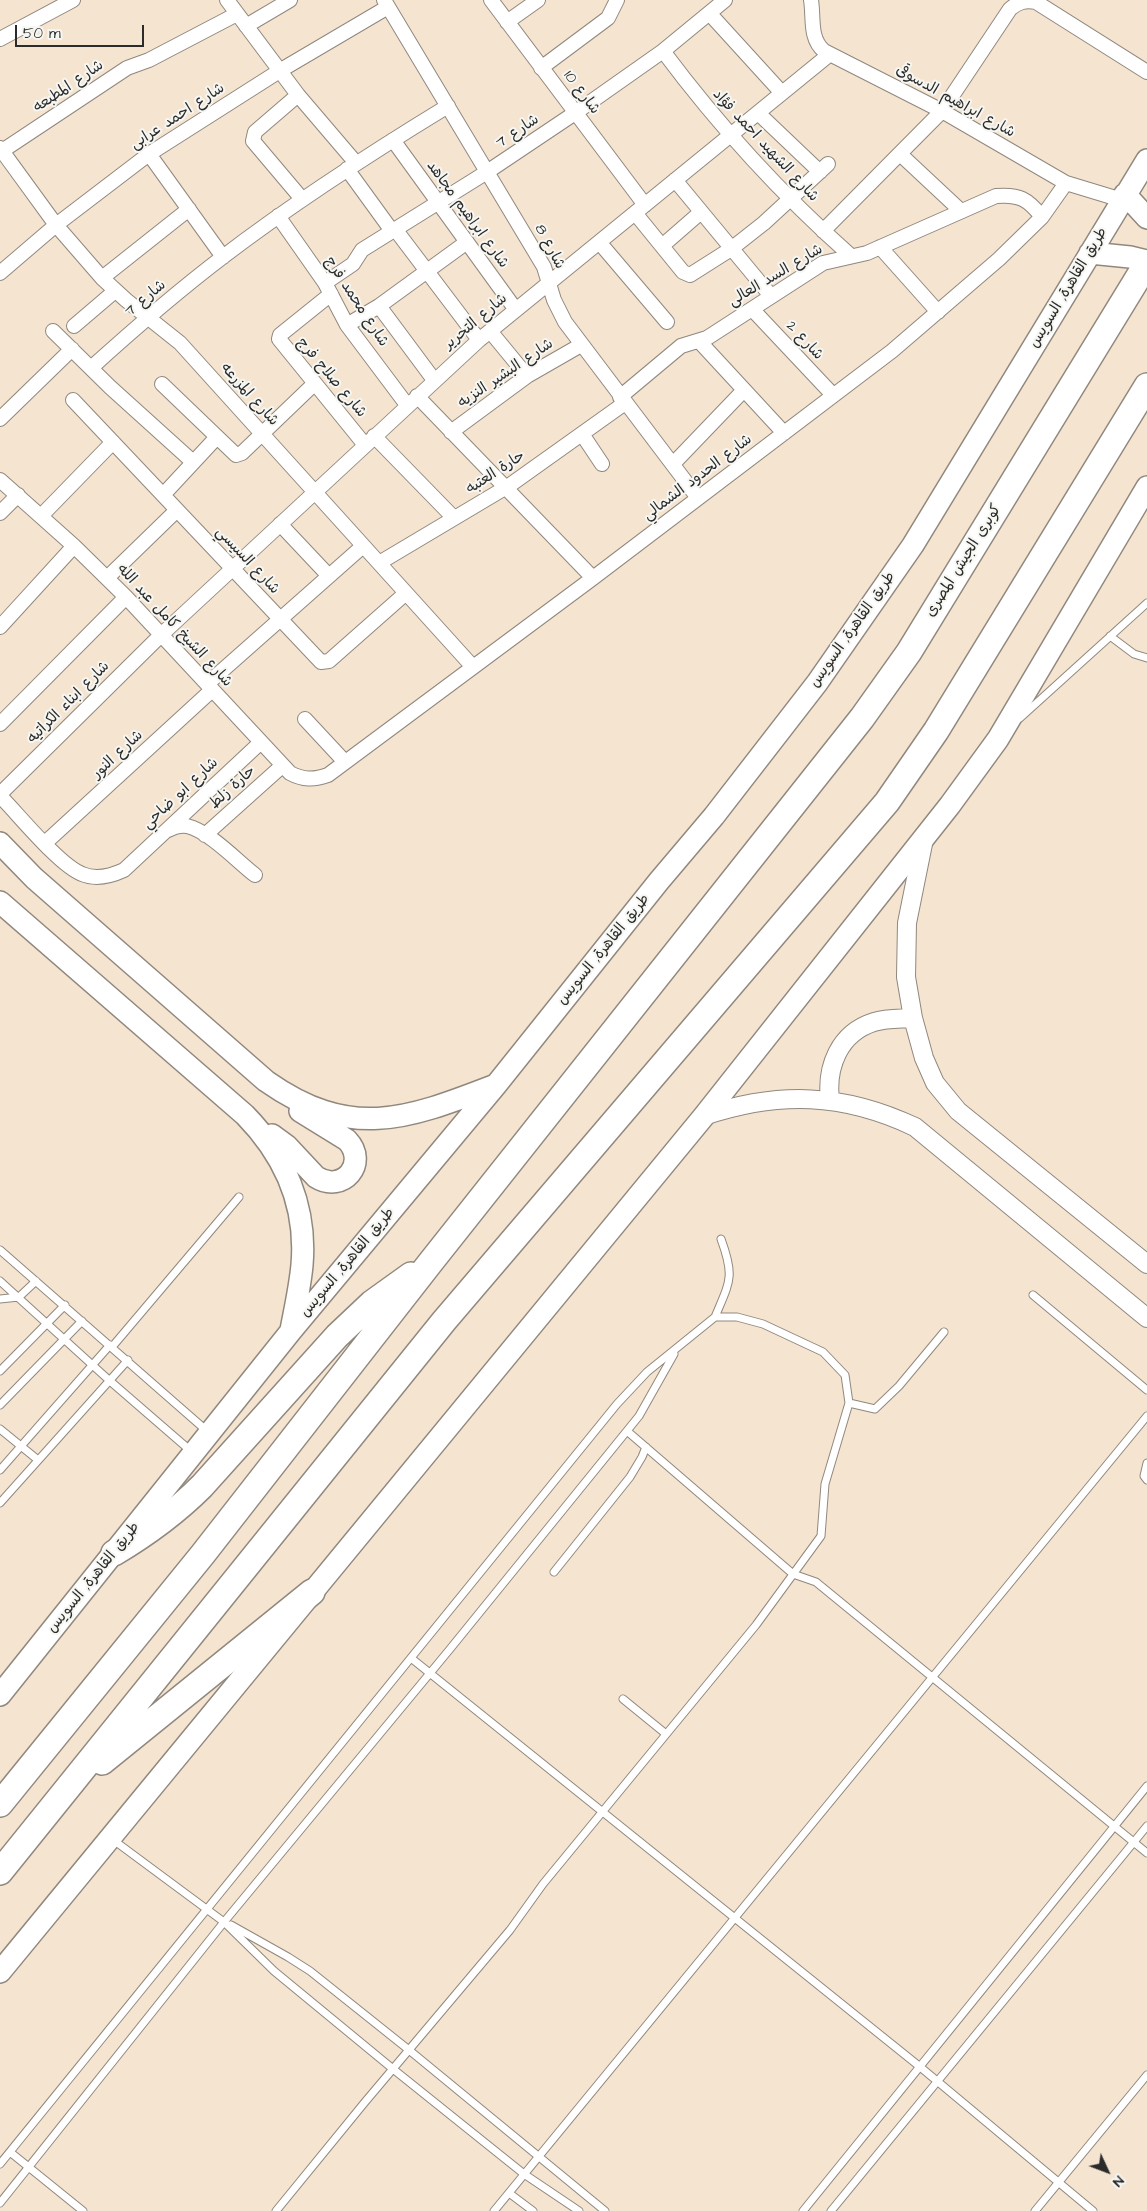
<!DOCTYPE html>
<meta charset="utf-8">
<style>
body{margin:0}
#map{position:relative;width:1147px;height:2211px;overflow:hidden;background:#f5e4d0;font-family:"Architects Daughter",sans-serif}
canvas{display:block}
.north{position:absolute;left:1082px;top:2146px;width:50px;height:50px;-webkit-text-stroke:4px #f6f6f2;paint-order:stroke;rotate:133deg;font-size:14px;font-weight:700;line-height:20px;text-align:center;color:#2b2b2b}
.north::after{content:'';display:block;margin:auto;width:18px;height:22px;background:#2b2b2b;clip-path:polygon(50% 0,100% 100%,50% 72%,0 100%)}
.scale{position:absolute;left:15px;top:25px;width:129px;height:22px;box-sizing:border-box;border:2px solid #2b2b2b;border-top:0;padding-left:6px;font-size:15px;line-height:18px;white-space:nowrap;color:#2b2b2b;-webkit-text-stroke:4px #f6f6f2;paint-order:stroke}
</style>
<div id="map">
<canvas width="1147" height="2211"></canvas>
<div class="north">N</div>
<div class="scale">50 m</div>
</div>
<script>
const context = document.querySelector('canvas').getContext('2d');
context.lineJoin = 'round';
function stroke(path, color, width, dash) { context.strokeStyle = color; context.lineWidth = width; context.lineCap = dash ? 'butt' : 'round'; context.setLineDash(dash || []); context.stroke(path); }
function drawText(font, color, halo, rows, align = 'center') {
  context.font = font + ' "Architects Daughter","Playpen Sans Arabic",sans-serif'; context.lineWidth = 4; context.setLineDash([]); context.textBaseline = 'middle'; context.strokeStyle = halo; context.fillStyle = color; for (const [text, x, y, turn = 0] of rows) {
    context.save(); context.translate(x, y); context.rotate((+turn || 0) * Math.PI / 180); context.textAlign = isNaN(turn) ? turn : align; if (halo) context.strokeText(text, 0, 0); context.fillText(text, 0, 0); context.restore();
  }
}
const service = new Path2D(`
 M 1110,636 L 1134,654 L 1147,658
 M 1020,718 L 1147,603
 M 0,1250 L 207,1431
 M 0,1281 L 110,1381 L 192,1452
 M 1033,1295 L 1147,1390
 M 0,1299 L 19,1297 L 36,1281
 M 715,1317 C 730,1281 735,1277 721,1239
 M 112,1347 L 239,1197
 M 0,1371 L 65,1305
 M 849,1403 L 875,1409 L 899,1386 L 944,1332
 M 0,1405 L 82,1321
 M 0,1429 L 38,1460
 M 627,1431 L 793,1574 L 816,1582 L 1147,1853
 M 1147,1463 L 1144,1476 L 1147,1480
 M 0,1470 L 110,1345
 M 0,1503 L 128,1360
 M 554,1572 L 630,1477 L 642,1457 L 646,1447
 M 411,1658 L 919,2066 L 1093,2211
 M 623,1699 L 666,1734
 M 112,1839 L 224,1922 L 274,1971 L 393,2069 L 524,2174 L 579,2211
 M 231,1925 L 288,1957 L 310,1971 L 409,2050 L 605,2211
 M 10,2152 L 83,2211
 M 0,2164 L 617,1404 L 647,1372 L 715,1317 L 737,1317 L 763,1324 L 823,1352 L 845,1375 L 849,1403 L 825,1484 L 821,1536 L 756,1625 L 543,1884 L 510,1930 L 365,2102 L 276,2211
 M 509,2193 L 533,2211
 M 0,2203 L 224,1922 L 450,1649 L 639,1416 L 674,1354
 M 494,2211 L 1147,1416
 M 803,2211 L 1147,1786
 M 831,2211 L 1147,1826
 M 1035,2211 L 1147,2075`);
const minor = new Path2D(`
 M 227,0 L 298,95 L 356,163
 M 384,0 L 544,267 L 554,300 L 565,322 L 698,498
 M 491,0 L 645,205
 M 811,0 C 814,18 809,38 824,51 L 942,111 L 1066,183 L 1122,200
 M 710,14 L 782,93
 M 507,22 L 538,0
 M 246,26 L 290,0
 M 0,39 L 73,0
 M 663,51 C 719,126 781,194 851,256
 M 541,68 L 608,18 L 617,0
 M 298,95 L 255,132 L 253,141 L 302,199
 M 758,113 L 820,172
 M 393,140 L 516,310
 M 0,148 L 56,225 L 102,278 L 126,300 L 180,343 L 473,667
 M 2,151 L 127,68 L 149,60 L 237,14
 M 149,154 L 223,257
 M 900,154 L 961,211
 M 347,169 L 392,231
 M 675,180 L 771,296
 M 635,213 L 683,272 L 690,275 L 731,249 L 764,223 L 828,164
 M 278,216 L 325,283 L 347,325 L 407,405
 M 395,229 L 479,340
 M 823,231 L 942,111 L 1010,9 C 1018,2 1025,0 1036,2 L 1147,72
 M 599,242 L 667,322
 M 662,246 L 701,212
 M 880,247 L 938,312
 M 0,273 L 56,225 L 149,154 L 281,70 L 388,7
 M 102,278 L 189,209
 M 325,283 L 353,264 L 362,250 L 487,172 L 575,113 L 663,51 L 725,0
 M 331,294 L 280,335 L 279,339 L 365,445
 M 379,306 L 434,380
 M 752,309 L 833,395
 M 347,325 L 379,306 L 467,242
 M 74,326 L 115,291
 M 53,331 L 110,387 L 193,462
 M 490,331 L 527,376
 M 699,341 L 784,433
 M 91,368 C 134,329 178,291 224,256 C 296,201 371,153 448,106
 M 162,384 L 236,455 L 242,453 L 314,384
 M 417,396 L 593,578
 M 620,397 L 681,346 L 707,338 L 823,263 L 867,253 L 996,196 C 1019,194 1028,199 1042,217
 M 73,400 L 321,662 L 329,661 L 406,593
 M 0,419 L 72,349
 M 451,432 L 527,376 L 581,345
 M 582,434 L 602,464
 M 374,436 L 454,518
 M 673,464 L 744,390
 M 0,480 L 74,546 L 126,597 L 290,773 C 303,780 314,780 328,775 L 593,578 L 892,351 L 999,259 L 1042,217 L 1066,183
 M 163,495 L 216,438
 M 0,513 L 18,495
 M 41,516 L 113,442
 M 280,524 L 329,576
 M 379,563 L 510,485 L 625,403
 M 107,578 L 177,510
 M 0,627 L 74,546
 M 207,684 L 363,546
 M 305,719 L 345,762
 M 0,724 L 126,597
 M 0,794 L 161,635 L 479,340 L 830,54
 M 0,796 C 19,815 59,865 82,874 C 96,880 111,876 124,870 L 261,742
 M 168,830 C 174,827 180,825 187,826 C 209,831 237,861 255,875
 M 205,835 L 282,766
 M 45,843 L 212,690`);
const tertiary = new Path2D(`
 M 924,839 L 907,923 L 906,977 L 913,1018 L 924,1058 L 935,1083 L 958,1111 L 1147,1264
 M 830,1100 C 826,1067 839,1033 874,1022 C 887,1018 900,1019 913,1018
 M 704,1116 C 779,1091 843,1093 915,1127 L 1147,1318`);
const primary = new Path2D(`
 M 1125,194 L 1147,218
 M 1090,253 L 1130,257 L 1147,261
 M 0,843 L 34,878 L 266,1081 C 350,1140 405,1120 493,1086
 M 0,902 L 245,1115 C 285,1156 307,1207 302,1265 C 300,1287 295,1309 291,1330
 M 272,1135 L 287,1146 L 316,1177 C 343,1194 369,1163 347,1140 L 300,1111
 M 0,1695 L 291,1331 L 496,1085 L 659,881 L 714,816 L 817,683 L 913,545 L 1147,160
 M 0,1972 L 704,1116 L 950,805 L 998,739 L 1147,487`);
const motorway = new Path2D(`
 M 114,1553 C 146,1534 175,1513 202,1486 L 337,1336 L 372,1303 L 411,1275
 M 102,1762 L 312,1592
 M 0,1804 L 203,1554 L 430,1263 L 862,718 L 909,652 L 1147,263
 M 0,1872 L 444,1321 L 887,802 L 936,731 L 1147,386`);
stroke(service, '#90887e', 9);
stroke(minor, '#90887e', 16);
stroke(tertiary, '#90887e', 20);
stroke(primary, '#90887e', 24);
stroke(motorway, '#90887e', 28);
stroke(service, '#fff', 7);
stroke(minor, '#fff', 14);
stroke(tertiary, '#fff', 18);
stroke(primary, '#fff', 21);
stroke(motorway, '#fff', 25);
drawText('15px', '#2b2b2b', '#f6f6f2', [
 ["شارع المطبعه",69,87,-34],
 ["شارع 10",581,93,53],
 ["شارع ابراهيم الدسوقى",955,102,29],
 ["شارع احمد عرابى",178,117,-33],
 ["شارع 7",518,132,-34],
 ["شارع الشهيد احمد فؤاد",765,146,47],
 ["شارع ابراهيم مجاهد",467,215,54],
 ["شارع 8",549,247,62],
 ["شارع السد العالى",776,276,-31],
 ["طريق القاهرة, السويس",1069,288,-59],
 ["شارع 7",146,299,-40],
 ["شارع محمد فرج",356,302,57],
 ["شارع التحرير",476,322,-40],
 ["شارع 2",804,341,47],
 ["شارع البشير النزيه",506,374,-34],
 ["شارع صلاح فرج",331,378,50],
 ["شارع المزرعه",249,395,48],
 ["حارة العتبه",496,473,-33],
 ["شارع الحدود الشمالي",698,478,-37],
 ["شارع السيسي",247,561,47],
 ["كوبرى الجيش المصرى",964,561,-58],
 ["شارع الشيخ كامل عبد الله",174,626,47],
 ["طريق القاهرة, السويس",853,630,-55],
 ["شارع ابناء الكراتيه",69,703,-45],
 ["شارع النور",118,755,-43],
 ["حارة زلط",233,788,-42],
 ["شارع ابو ضاحي",181,794,-43],
 ["طريق القاهرة, السويس",604,950,-51],
 ["طريق القاهرة, السويس",348,1263,-50],
 ["طريق القاهرة, السويس",94,1578,-51]
]);
</script>
